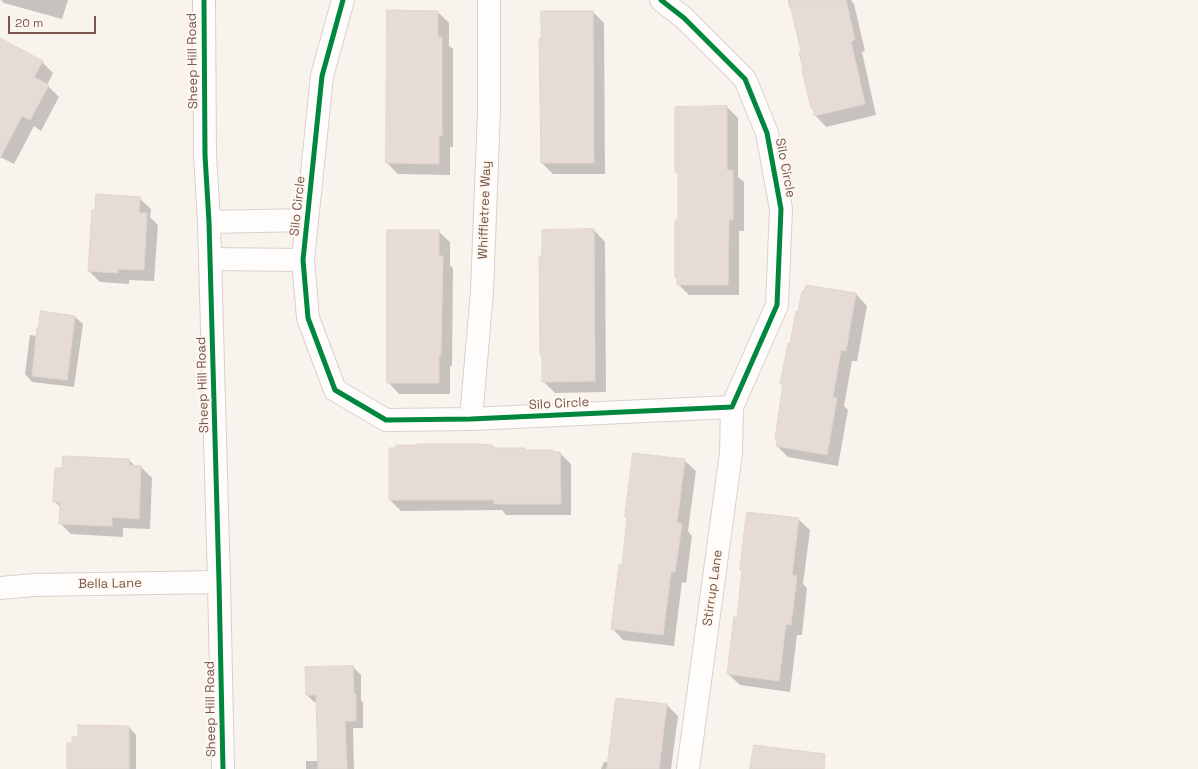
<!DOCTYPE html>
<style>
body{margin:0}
#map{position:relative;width:1198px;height:769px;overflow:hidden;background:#f9f3ee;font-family:"Space Grotesk",sans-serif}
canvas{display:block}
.scale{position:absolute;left:8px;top:16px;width:88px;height:18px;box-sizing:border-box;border:2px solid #79564c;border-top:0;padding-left:5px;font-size:12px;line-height:14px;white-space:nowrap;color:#79564c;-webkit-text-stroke:3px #fff8f1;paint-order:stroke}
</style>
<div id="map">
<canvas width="1198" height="769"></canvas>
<div class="scale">20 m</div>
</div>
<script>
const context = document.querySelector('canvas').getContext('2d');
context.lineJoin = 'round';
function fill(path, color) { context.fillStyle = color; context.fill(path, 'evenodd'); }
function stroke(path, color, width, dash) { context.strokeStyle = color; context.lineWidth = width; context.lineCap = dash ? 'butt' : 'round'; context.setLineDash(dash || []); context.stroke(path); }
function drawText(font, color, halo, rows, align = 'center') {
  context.font = font + ' "Space Grotesk",sans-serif'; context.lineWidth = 4; context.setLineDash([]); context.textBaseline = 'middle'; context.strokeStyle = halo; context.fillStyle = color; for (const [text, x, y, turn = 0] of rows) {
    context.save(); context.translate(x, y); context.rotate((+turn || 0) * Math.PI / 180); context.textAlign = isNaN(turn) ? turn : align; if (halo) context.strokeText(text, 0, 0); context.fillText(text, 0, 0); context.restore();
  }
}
fill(new Path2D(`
 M 1,0 L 68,0 L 62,19 L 4,3 Z
 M 788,0 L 851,0 L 854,4 L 865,51 L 862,52 L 876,115 L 826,127 L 815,115 L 814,110 L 812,108 L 802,53 L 792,9 L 789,6 Z
 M 388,11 L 438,12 L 449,23 L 449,46 L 453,49 L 453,147 L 450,147 L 450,175 L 398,174 L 387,163 Z
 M 593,12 L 604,23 L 605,174 L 553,174 L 542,163 Z
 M 0,39 L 42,62 L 53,73 L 47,85 L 59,97 L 41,131 L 34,126 L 14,164 L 0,157 Z
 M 727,107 L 738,118 L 738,177 L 744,182 L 744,231 L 739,231 L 739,295 L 689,295 L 678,284 L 678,279 L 676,277 L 679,221 L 679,175 L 676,171 L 676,108 Z
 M 139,198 L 151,209 L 150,217 L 158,225 L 154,281 L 129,280 L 129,284 L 100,282 L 89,271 Z
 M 594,230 L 605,242 L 606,392 L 555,393 L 543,381 L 543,356 L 541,355 Z
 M 438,231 L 450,242 L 450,265 L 453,268 L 452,366 L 450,366 L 450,394 L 399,394 L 388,382 Z
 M 856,294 L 867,306 L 857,361 L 852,361 L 844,406 L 848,410 L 838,466 L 788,457 L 777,446 L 784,386 L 781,383 L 791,345 Z
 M 42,313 L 75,317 L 83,324 L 74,387 L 32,382 L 25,374 L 30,335 L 37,336 L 39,330 Z
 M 492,446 L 496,449 L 553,451 L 555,453 L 560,453 L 571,464 L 571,515 L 506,515 L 502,510 L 401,511 L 390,500 Z
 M 63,457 L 129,460 L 136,467 L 141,467 L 152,478 L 150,529 L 123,528 L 123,537 L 71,534 L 60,523 L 61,508 L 54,501 L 63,469 Z
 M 684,460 L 696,471 L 688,531 L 692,536 L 686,583 L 682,582 L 674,646 L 623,640 L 612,628 L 623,566 L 628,519 L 626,517 Z
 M 798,519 L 810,530 L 803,584 L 807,588 L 802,635 L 797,635 L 790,692 L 740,685 L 728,674 L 738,618 L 743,571 L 741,569 Z
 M 353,667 L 361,675 L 361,701 L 363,702 L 363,728 L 353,728 L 354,769 L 306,769 L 306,761 L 319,761 L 317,702 L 314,702 L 307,695 Z
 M 617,699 L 667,705 L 678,716 L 671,769 L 601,769 L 604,762 L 608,762 Z
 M 129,727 L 136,735 L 136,769 L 69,769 L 73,744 L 79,738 Z`), '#0003');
const building = new Path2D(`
 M 789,0 L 846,0 L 855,40 L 851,41 L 865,104 L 814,116 L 813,108 L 811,108 L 802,70 L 803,70 L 799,52 L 801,52 Z
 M 387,10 L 438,11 L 438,37 L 442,37 L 442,136 L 439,136 L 439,164 L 386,163 Z
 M 541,11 L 593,11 L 594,163 L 541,163 L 539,38 L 541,38 Z
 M 0,38 L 43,61 L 34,77 L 49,85 L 30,120 L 22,116 L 0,158 Z
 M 727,106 L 727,170 L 733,170 L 733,220 L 729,220 L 728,285 L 677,285 L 677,278 L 675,278 L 675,220 L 678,220 L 678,172 L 675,172 L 675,107 Z
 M 96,194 L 140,197 L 139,213 L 147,213 L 144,270 L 118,269 L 118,273 L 88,271 L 92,210 L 95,210 Z
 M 594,229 L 595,381 L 542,382 L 542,355 L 540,355 L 539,256 L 542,256 L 542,230 Z
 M 387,230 L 439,230 L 439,256 L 443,256 L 441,355 L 439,355 L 439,383 L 387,383 Z
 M 806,285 L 856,293 L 846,351 L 841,350 L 833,397 L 837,398 L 827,455 L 776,446 L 777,440 L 775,439 L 783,384 L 780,384 L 788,343 L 790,344 L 796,311 L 798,312 L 802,291 L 804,291 Z
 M 41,311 L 75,316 L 67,380 L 32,376 L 37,328 L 38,329 Z
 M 418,444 L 481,444 L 492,445 L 492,447 L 496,448 L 525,448 L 525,450 L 553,450 L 553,452 L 560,452 L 561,504 L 494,504 L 494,500 L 389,500 L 389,448 L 396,448 L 396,445 L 418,445 Z
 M 633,453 L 685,459 L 677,523 L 682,524 L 675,572 L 671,572 L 663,635 L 611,629 L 619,565 L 622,565 L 627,517 L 625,517 Z
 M 63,456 L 129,459 L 129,465 L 141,466 L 139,519 L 112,517 L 112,526 L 59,524 L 60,502 L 53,502 L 55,468 L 62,468 Z
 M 747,512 L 799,518 L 792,575 L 797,576 L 791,625 L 786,624 L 779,681 L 727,674 L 734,617 L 737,617 L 742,570 L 740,570 Z
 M 353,666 L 354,694 L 356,694 L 356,721 L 345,721 L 347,769 L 318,769 L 316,695 L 306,695 L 305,667 Z
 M 616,698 L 667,704 L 659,769 L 607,769 Z
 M 78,725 L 129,726 L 129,769 L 67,769 L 67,743 L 72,743 L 72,737 L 78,737 Z
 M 754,745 L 825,754 L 824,769 L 750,769 Z`);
fill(building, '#e6dbd5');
stroke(building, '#e2d5d0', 1);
const street = new Path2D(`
 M 343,0 L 322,76 L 303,260 L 308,318 L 335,390 L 386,420 L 471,419 L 732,407 L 777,305 L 781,209 L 767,133 L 745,79 L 684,18 L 661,0
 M 209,222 L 307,220
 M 210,259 L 303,260
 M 471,419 L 482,291 L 489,111 L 489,0
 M 0,588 L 34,585 L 219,582
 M 688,769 L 731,453 L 732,407`);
const secondary = new Path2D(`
 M 204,0 L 205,155 L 209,222 L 219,582 L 223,769`);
stroke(street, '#d8d0cc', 24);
stroke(secondary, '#d9cfca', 24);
stroke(street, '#fefdfc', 22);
stroke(secondary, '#fefdfc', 22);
stroke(new Path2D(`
 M 204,0 L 205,155 L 209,222 L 219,582 L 223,769
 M 343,0 L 322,76 L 303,260 L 308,318 L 335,390 L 386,420 L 471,419 L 732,407 L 777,305 L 781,209 L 767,133 L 745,79 L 684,18 L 661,0`), '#00873e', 5);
drawText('13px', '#79564c', '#fff8f1', [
 ["Sheep Hill Road",193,61,-91],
 ["Silo Circle",785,168,79],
 ["Silo Circle",298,206,-84],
 ["Whiffletree Way",485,210,-88],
 ["Sheep Hill Road",203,385,-92],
 ["Silo Circle",559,404,-3],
 ["Bella Lane",110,584,-1],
 ["Stirrup Lane",713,588,-82],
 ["Sheep Hill Road",211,709,-91]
]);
</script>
